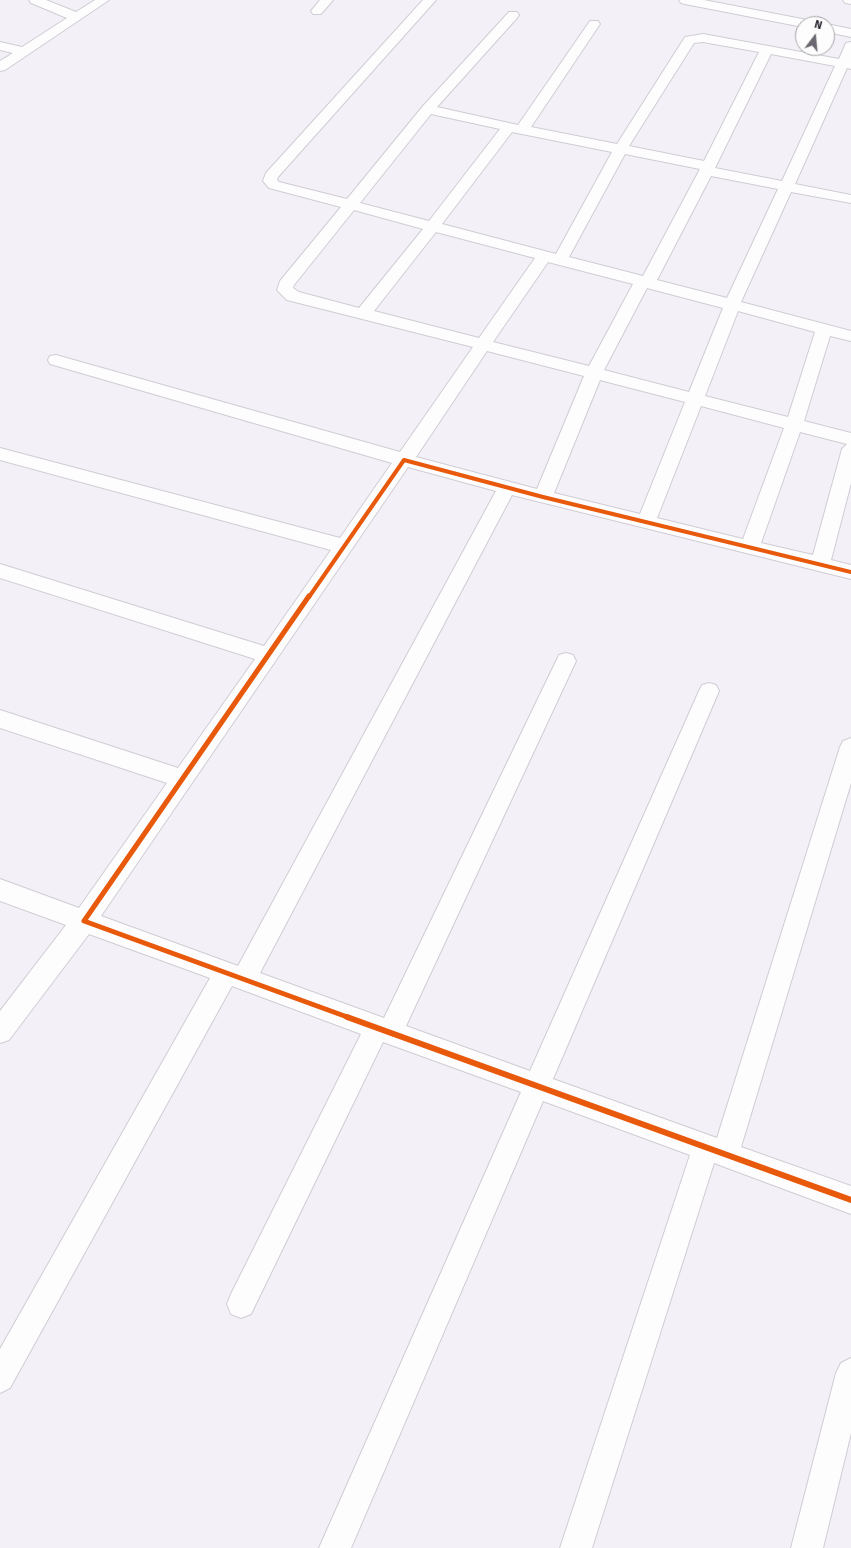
<!DOCTYPE html>
<style>
body{margin:0}
#map{position:relative;width:851px;height:1548px;overflow:hidden;background:#f4f0f8;font-family:Signika,sans-serif}
canvas{display:block}
.north{position:absolute;left:795px;top:16px;width:40px;height:40px;box-sizing:border-box;background:#fdfdfd;border:1px solid #a6a4a8;border-radius:50%;rotate:16deg;font-size:11px;font-weight:700;line-height:16px;text-align:center;color:#231e28}
.north::after{content:'';display:block;margin:auto;width:14px;height:18px;background:#6c6871;clip-path:polygon(50% 0,100% 100%,50% 72%,0 100%)}
</style>
<div id="map">
<canvas width="851" height="1548"></canvas>
<div class="north">N</div>
</div>
<script>
const context = document.querySelector('canvas').getContext('2d');
context.lineJoin = 'round';
function stroke(path, color, width, dash) { context.strokeStyle = color; context.lineWidth = width; context.lineCap = dash ? 'butt' : 'round'; context.setLineDash(dash || []); context.stroke(path); }
function fill(path, color) { context.fillStyle = color; context.fill(path, 'evenodd'); }
const minor = new Path2D(`
 M 29,0 L 46,0 L 76,12 L 95,0 L 109,0 L 5,70 L 0,71 L 0,61 L 13,53 L 0,50 L 0,42 L 22,47 L 67,18 L 31,3 Z
 M 320,0 L 333,0 L 321,14 L 313,14 L 311,11 Z
 M 423,0 L 436,0 L 278,177 L 277,180 L 279,182 L 347,199 L 423,106 L 509,12 L 517,12 L 519,15 L 517,18 L 437,107 L 518,125 L 590,21 L 598,21 L 600,24 L 531,127 L 617,144 L 685,37 L 703,34 L 839,59 L 846,43 L 851,42 L 851,69 L 847,68 L 795,184 L 851,195 L 851,203 L 791,192 L 741,302 L 851,331 L 851,341 L 830,336 L 804,421 L 851,433 L 851,483 L 831,560 L 851,565 L 851,579 L 512,495 L 260,973 L 384,1018 L 559,655 L 566,653 L 573,655 L 576,661 L 406,1026 L 530,1071 L 699,691 L 702,685 L 709,683 L 716,685 L 719,691 L 553,1079 L 717,1138 L 840,747 L 843,741 L 851,738 L 851,783 L 741,1147 L 851,1186 L 851,1214 L 714,1163 L 592,1548 L 560,1548 L 690,1155 L 543,1101 L 351,1548 L 319,1548 L 521,1092 L 383,1042 L 251,1314 L 241,1318 L 231,1314 L 227,1304 L 231,1294 L 361,1034 L 232,986 L 10,1388 L 0,1393 L 0,1349 L 210,978 L 89,934 L 9,1040 L 0,1043 L 0,1011 L 66,925 L 0,901 L 0,879 L 79,908 L 167,783 L 0,728 L 0,710 L 178,768 L 255,659 L 0,578 L 0,564 L 264,646 L 331,550 L 0,460 L 0,448 L 340,538 L 392,463 L 50,364 L 48,360 L 50,356 L 56,355 L 400,452 L 473,347 L 287,300 L 277,290 L 280,281 L 341,207 L 269,188 L 263,181 L 266,173 ZM 703,42 L 759,52 L 704,161 L 629,146 L 694,43 ZM 771,54 L 835,66 L 782,181 L 715,168 ZM 431,114 L 500,129 L 429,221 L 360,203 ZM 512,132 L 612,152 L 556,254 L 442,224 ZM 625,154 L 700,169 L 643,276 L 569,257 ZM 711,176 L 778,189 L 727,298 L 657,280 ZM 354,210 L 423,229 L 359,308 L 299,292 L 293,288 L 294,285 ZM 436,232 L 535,258 L 479,338 L 374,311 ZM 548,262 L 633,284 L 589,366 L 493,342 ZM 647,288 L 723,308 L 689,392 L 604,370 ZM 738,311 L 815,332 L 788,417 L 705,396 ZM 487,351 L 584,376 L 537,489 L 416,457 ZM 600,380 L 685,402 L 640,514 L 554,493 ZM 701,406 L 784,428 L 743,539 L 657,518 ZM 800,432 L 847,444 L 842,449 L 813,555 L 761,543 ZM 408,467 L 496,491 L 238,966 L 101,916 Z
 M 679,0 L 704,0 L 807,20 L 811,21 L 813,24 L 803,24 L 803,27 L 685,4 L 681,3 Z
 M 843,0 L 851,0 L 851,4 L 845,3 Z
 M 827,24 L 851,29 L 851,37 L 827,32 Z
 M 851,1358 L 851,1433 L 823,1548 L 791,1548 L 836,1373 L 841,1363 Z`);
stroke(minor, '#d0ccd4', 2);
fill(minor, '#fdfdfe');
stroke(new Path2D(`
 M 309,597 L 404,460 L 543,497 L 851,572`), '#e8590c', 4);
stroke(new Path2D(`
 M 309,596 L 84,921 L 350,1018`), '#e8590c', 5);
stroke(new Path2D(`
 M 347,1017 L 851,1200`), '#e8590c', 6);
</script>
